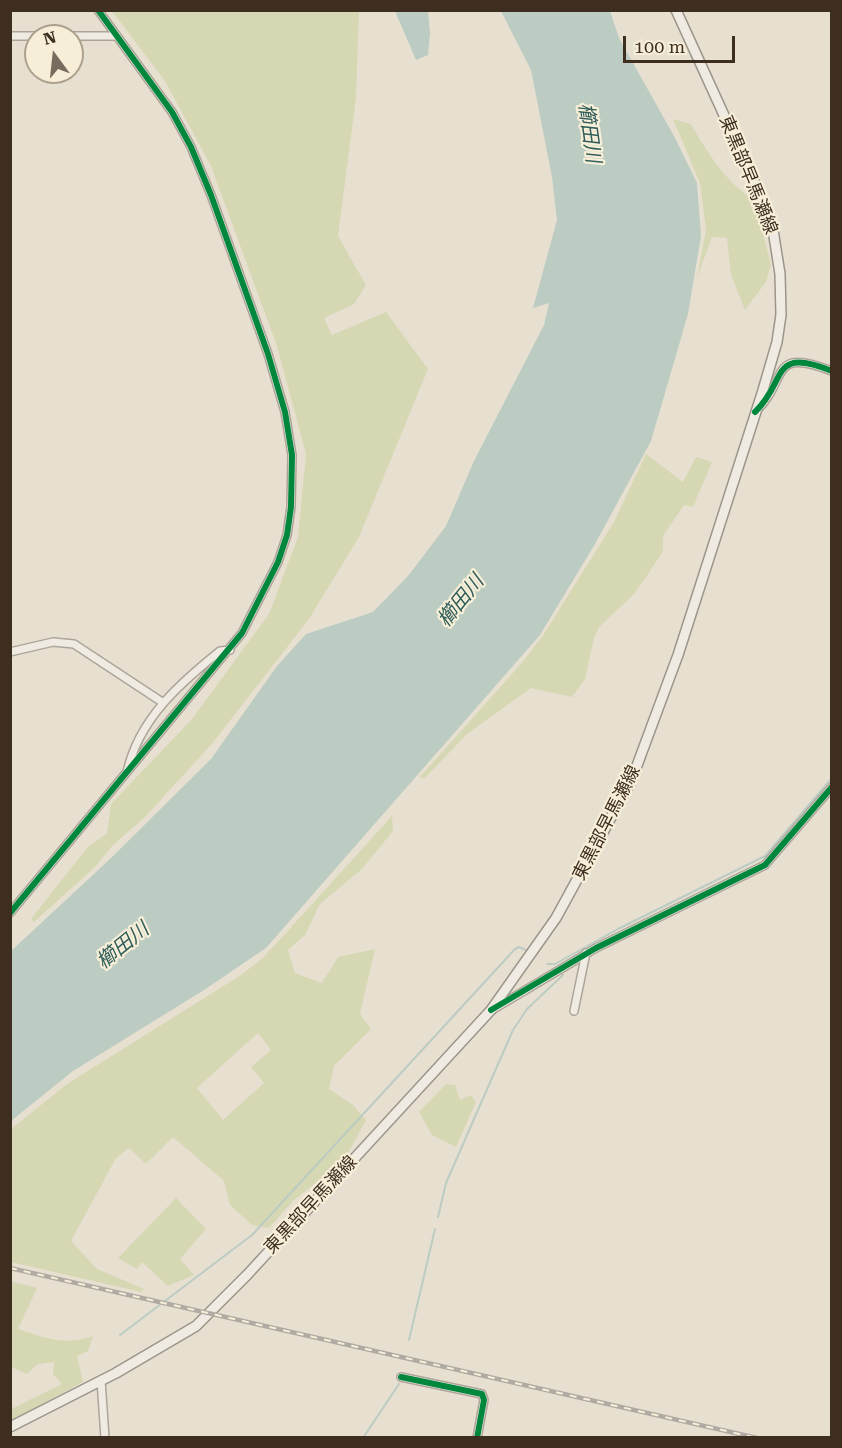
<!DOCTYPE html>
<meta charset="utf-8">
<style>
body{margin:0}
#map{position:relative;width:842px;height:1448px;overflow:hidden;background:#e7e0d1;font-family:"Roboto Serif",serif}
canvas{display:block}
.frame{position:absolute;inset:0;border:12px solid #3d2e20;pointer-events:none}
.north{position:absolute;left:24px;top:24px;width:60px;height:60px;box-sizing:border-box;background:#f7eed8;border:2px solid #ada18e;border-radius:50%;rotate:345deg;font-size:16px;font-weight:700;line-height:24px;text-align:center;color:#3d2e20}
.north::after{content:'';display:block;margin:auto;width:21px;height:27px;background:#786c5e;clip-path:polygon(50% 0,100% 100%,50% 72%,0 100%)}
.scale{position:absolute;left:623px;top:36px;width:112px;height:27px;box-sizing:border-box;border:3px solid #3d2e20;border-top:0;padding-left:8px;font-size:18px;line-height:21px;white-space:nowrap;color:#3d2e20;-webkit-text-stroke:4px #f7eed8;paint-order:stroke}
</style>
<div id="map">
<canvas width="842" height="1448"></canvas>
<div class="frame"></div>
<div class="north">N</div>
<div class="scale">100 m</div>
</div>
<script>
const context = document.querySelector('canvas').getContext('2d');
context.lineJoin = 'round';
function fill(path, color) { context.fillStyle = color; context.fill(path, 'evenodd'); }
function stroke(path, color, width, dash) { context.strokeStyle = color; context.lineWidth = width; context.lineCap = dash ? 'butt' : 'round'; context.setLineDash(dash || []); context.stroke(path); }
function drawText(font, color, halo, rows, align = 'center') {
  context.font = font + ' "Roboto Serif","Noto Sans JP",serif'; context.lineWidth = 4.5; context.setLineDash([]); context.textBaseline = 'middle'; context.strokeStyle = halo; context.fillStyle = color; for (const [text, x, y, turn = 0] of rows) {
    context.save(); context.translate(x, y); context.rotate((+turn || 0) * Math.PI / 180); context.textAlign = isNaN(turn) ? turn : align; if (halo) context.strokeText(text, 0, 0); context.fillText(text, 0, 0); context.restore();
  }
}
fill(new Path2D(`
 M 112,11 L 359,11 L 356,98 L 338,236 L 366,285 L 354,304 L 324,318 L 332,335 L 386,312 L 428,369 L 359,537 L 309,619 L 211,745 L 144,818 L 113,845 L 95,867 L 34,922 L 31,919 L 87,848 L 107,833 L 111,804 L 192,719 L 269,614 L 298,537 L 306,454 L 277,346 L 211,166 L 165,81 Z
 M 673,119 L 691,124 C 709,155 725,181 755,201 L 771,265 L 766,282 L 745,310 L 731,275 L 727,238 L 712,237 L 697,278 L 706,230 L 700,183 Z
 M 646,454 L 683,482 L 696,457 L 712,462 L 693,507 L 684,505 L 663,536 L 663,551 L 648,574 L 634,594 L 600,626 L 594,638 L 585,679 L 572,697 L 531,688 L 467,734 L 425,778 L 419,778 L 521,664 L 544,634 L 614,522 Z
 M 392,816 L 393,831 L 362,869 L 320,904 L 305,935 L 288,950 L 295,973 L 322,983 L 338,957 L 375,949 L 360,1014 L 371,1029 L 334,1066 L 329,1089 L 353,1105 L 366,1120 L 344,1161 L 294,1200 L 269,1228 L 252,1225 L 230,1205 L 224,1181 L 173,1137 L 146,1164 L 129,1148 L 116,1158 L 71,1241 L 97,1269 L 144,1289 L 141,1292 L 11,1262 L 11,1129 L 67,1084 L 241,975 L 264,957 ZM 258,1033 L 271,1050 L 251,1067 L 264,1083 L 223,1120 L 197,1088 Z
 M 446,1084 L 455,1085 L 460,1100 L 471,1095 L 476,1102 L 456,1147 L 432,1135 L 419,1112 Z
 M 176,1198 L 206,1229 L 180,1259 L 194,1275 L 168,1286 L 142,1262 L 137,1269 L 118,1258 Z
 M 10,1281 L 37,1288 L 18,1329 C 44,1338 66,1346 93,1336 L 88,1351 L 77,1356 L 83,1382 L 11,1421 L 11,1409 L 62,1384 L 53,1374 L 54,1362 L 38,1364 L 27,1374 L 11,1367 Z`), '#d6d7b3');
fill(new Path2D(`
 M 395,11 L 428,11 L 430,33 L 428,55 L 416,60 Z
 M 501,11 L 610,11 L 619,38 L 674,136 L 697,183 L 701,236 L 688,314 L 651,441 L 595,544 L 540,635 L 266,948 L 204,990 L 73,1071 L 11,1121 L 11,951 L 110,859 L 211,759 L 277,666 L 306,634 L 373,612 L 408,576 L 446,526 L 474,461 L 544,325 L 549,303 L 533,308 L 557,220 L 552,177 L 531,70 Z`), '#bcccc2');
stroke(new Path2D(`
 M 547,964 L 555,964 L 618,929 L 765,856 L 832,778
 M 438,1217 L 446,1183 L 513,1030 L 527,1009 L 563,975 L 561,973
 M 120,1335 L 252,1235 L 515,949 L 519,947 L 526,950
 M 409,1340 L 435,1229
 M 363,1438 L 399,1384`), '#bcccc2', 2);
const street = new Path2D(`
 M 10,36 L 117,36
 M 756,411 C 789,380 768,346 832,371
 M 10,652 L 53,642 L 74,644 L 162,702
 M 127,772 C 139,719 179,684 220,651 L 230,650
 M 10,913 L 242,633 L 278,562 L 287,535 L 291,507 L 292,455 L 285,412 L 268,354 L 211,195 L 191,147 L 172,112 L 98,10
 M 492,1010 L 596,948 L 765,865 L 832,787
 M 574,1011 L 586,953
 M 401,1377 L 482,1394 L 484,1400 L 477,1438
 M 101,1380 L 105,1438`);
const secondary = new Path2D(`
 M 10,1427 L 116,1373 L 196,1326 L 247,1275 L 491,1010 L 556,918 L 632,779 L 678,655 L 763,390 L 777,342 L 781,315 L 780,274 L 773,230 L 754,181 L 676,10`);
stroke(street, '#ada599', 10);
stroke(secondary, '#9c958a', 12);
stroke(street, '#efebe3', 7);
stroke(secondary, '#efebe3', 9);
const rail = new Path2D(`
 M 10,1268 L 757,1438`);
stroke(rail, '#afaaa2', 4.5);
stroke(rail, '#f7eed8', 2, [7]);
stroke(new Path2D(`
 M 755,412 C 788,381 769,346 832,371
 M 10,913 L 242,633 L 278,562 L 287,535 L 291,507 L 292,455 L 285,412 L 268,354 L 211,195 L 191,147 L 172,112 L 98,10
 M 491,1010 L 596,948 L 765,865 L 832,787
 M 401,1377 L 482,1394 L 484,1400 L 477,1438`), '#00873e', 6);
drawText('18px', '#3d2e20', '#f7eed8', [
 ["東黒部早馬瀬線",748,175,68],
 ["東黒部早馬瀬線",607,823,-63],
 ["東黒部早馬瀬線",311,1205,-47]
]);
drawText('italic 20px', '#2f5d5a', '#f7eed8', [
 ["櫛田川",589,133,82],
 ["櫛田川",461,601,-51],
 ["櫛田川",123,946,-39]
]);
</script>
